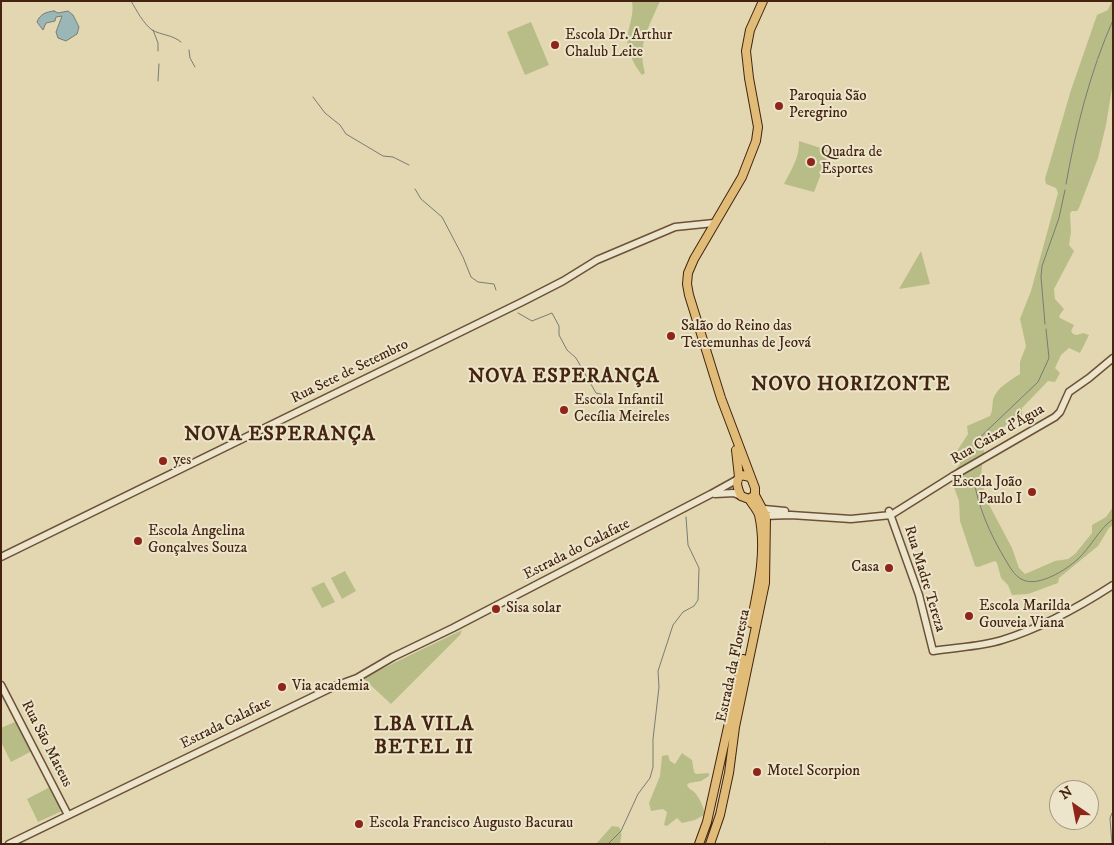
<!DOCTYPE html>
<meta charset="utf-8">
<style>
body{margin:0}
#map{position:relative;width:1114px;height:845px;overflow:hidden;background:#e2d7b0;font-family:"IM FELL DW Pica",serif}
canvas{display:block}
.frame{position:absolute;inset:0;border:2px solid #442410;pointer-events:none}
.north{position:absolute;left:1049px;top:780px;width:50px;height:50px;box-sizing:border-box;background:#ece5cc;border:1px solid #a99881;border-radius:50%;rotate:327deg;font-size:14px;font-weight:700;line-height:20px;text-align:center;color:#442410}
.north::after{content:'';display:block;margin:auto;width:18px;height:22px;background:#8f2418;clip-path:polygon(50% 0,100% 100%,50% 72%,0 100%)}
</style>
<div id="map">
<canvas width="1114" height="845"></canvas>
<div class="frame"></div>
<div class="north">N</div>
</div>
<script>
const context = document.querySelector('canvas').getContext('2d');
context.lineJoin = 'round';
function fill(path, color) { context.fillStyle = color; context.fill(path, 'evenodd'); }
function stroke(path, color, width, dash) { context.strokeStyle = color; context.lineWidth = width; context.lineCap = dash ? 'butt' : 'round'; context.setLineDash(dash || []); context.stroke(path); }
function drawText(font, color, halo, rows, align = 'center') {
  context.font = font + ' "IM FELL DW Pica",serif'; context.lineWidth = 4; context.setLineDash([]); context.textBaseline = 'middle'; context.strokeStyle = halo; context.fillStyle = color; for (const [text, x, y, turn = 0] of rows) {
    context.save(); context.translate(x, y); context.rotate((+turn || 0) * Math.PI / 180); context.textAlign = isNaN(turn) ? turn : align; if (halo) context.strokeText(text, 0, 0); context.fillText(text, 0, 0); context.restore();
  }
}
fill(new Path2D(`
 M 632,1 L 660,1 C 649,27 637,44 645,73 L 642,75 C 633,64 625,47 628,33 C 630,22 634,13 632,1 Z
 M 1112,1 L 1113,82 L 1106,125 L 1098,158 L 1079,208 L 1077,211 L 1072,211 L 1070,213 L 1071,232 L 1069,245 L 1074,251 L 1054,289 L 1055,299 L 1064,309 L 1059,316 L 1060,318 L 1074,325 L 1071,331 L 1073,334 L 1077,335 L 1083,333 L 1089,335 L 1080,353 L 1069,348 L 1061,355 L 1055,368 L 1060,373 L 1055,382 L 1048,381 L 1022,408 L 1022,415 L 982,441 L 985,457 L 982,465 L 981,477 L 986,499 L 1012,548 L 1019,568 L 1025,574 L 1055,561 L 1068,559 L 1075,554 L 1092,533 L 1092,525 L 1106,517 L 1113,507 L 1113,525 L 1109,528 L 1098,546 L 1059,578 L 1058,583 L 1028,594 L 1012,595 L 1008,585 L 1001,578 L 997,563 L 995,561 L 978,567 L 975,566 L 960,521 L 959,501 L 952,482 L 955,470 L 960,464 L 957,451 L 968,434 L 967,426 L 990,416 C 993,410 992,406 993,400 C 996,388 1011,380 1020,374 L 1020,362 L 1026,346 L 1020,319 L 1031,291 L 1058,193 L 1056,188 L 1046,184 L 1045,179 L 1071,90 L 1097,15 L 1108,10 Z
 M 531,22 L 549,65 L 525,75 L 507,32 Z
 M 799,141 L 830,151 L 814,192 L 784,184 C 791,170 800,157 799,141 Z
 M 921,251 L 930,284 L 899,289 Z
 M 345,571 L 356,591 L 342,599 L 331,578 Z
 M 324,582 L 335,602 L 322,608 L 311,588 Z
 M 462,630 L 460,635 L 391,704 L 363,678 Z
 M 17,721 L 32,751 L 11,762 L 1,742 L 1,728 Z
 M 682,753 L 692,760 L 694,772 L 696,774 L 709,773 L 709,776 L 701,781 L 689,783 L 687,785 C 689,790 692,789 696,794 C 700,800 705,808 704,815 L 695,820 L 682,823 L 677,818 L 667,826 L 664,825 L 667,812 L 663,809 L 651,811 L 649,803 L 660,776 L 662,756 L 668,755 L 670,761 L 675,764 Z
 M 50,787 L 62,811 L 38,822 L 27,799 Z
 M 612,826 L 619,827 C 623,833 621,837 620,844 L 596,844 Z`), '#b8bd88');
const water = new Path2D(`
 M 54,11 L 58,13 L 68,11 L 73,15 L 79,27 L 77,34 L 66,41 L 58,38 L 56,32 L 62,16 L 56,17 L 55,21 L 46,23 L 43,30 L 37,22 C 40,14 46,12 54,11 Z`);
fill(water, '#9bb6b7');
stroke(water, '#787c74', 1);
stroke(new Path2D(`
 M 131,1 C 137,11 143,23 152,30 C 161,35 173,35 181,42
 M 153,30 L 158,43 L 158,51
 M 189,50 L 190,58 L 195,67
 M 158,81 L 159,64
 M 313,97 L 325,113 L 340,125 L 346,134 L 383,156 L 393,157 L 409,165
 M 1066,184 C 1076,128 1090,72 1113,20
 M 415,189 L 421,199 L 442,217 L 463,257 L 471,277 L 478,282 L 494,284 L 496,290
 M 518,313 L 532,321 L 552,313 L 559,326 L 559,335 L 567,350 L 576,358 L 596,393 L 614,397
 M 1045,324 L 1041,277 L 1042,266 L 1059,218 L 1065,190
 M 974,443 L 1038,382 L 1049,358 L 1046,329
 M 973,477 C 979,509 989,532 1005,559 C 1010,567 1014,576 1023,580 C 1039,587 1066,570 1078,559 C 1091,547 1098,530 1113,519
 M 825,843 L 826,844
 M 608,844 L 621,831 L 638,794 L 650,778 L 653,767 L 653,739 L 659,687 L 658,671 L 673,625 L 683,612 L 694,606 L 698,600 L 699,568 L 688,545 L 686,517
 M 1112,844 L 1110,818 L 1113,811`), '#787c74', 1);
const minor = new Path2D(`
 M 715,494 L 734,493 L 741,496
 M 760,511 L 764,509 L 785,511
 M 889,511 L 919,595 L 933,651 C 956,647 980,647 1002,640 C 1041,628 1079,607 1113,585
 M 763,516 L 791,515 L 851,519 L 891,515 L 953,476 L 1055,417 L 1060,412 L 1069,392 L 1089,378 L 1113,358
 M 1,557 L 522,302 L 563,281 L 597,260 L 675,227 L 714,223
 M 1,685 L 68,815
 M 9,844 L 335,686 L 357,678 L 393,657 L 453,628 L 711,494 L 738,479`);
const major = new Path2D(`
 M 736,450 L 739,477
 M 750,477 L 741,475 C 734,481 738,489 741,496 L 749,499 L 755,495 L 755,488 L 721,398 L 689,295 L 687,284 L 688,273 L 694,259 L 742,177 L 756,141 L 758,127 L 749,78 L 746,51 L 750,30 L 763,1
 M 749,499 C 752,504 757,509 759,515 C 767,550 758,589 751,623
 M 699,844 L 707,822 L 743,659
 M 710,844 L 720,815 L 729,773 L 735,727 L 765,583 L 766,516 L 755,495`);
stroke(minor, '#6c5138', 9);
stroke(major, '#442410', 10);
stroke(minor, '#ece5cc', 6);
stroke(major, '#e1bc78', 8);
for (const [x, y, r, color] of [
 [555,45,5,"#8f2418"],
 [779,106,5,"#8f2418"],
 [811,162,5,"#8f2418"],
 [671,336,5,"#8f2418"],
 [564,410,5,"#8f2418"],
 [163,461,5,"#8f2418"],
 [1032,492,5,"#8f2418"],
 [138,541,5,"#8f2418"],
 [889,568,5,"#8f2418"],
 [496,609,5,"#8f2418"],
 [969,616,5,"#8f2418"],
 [282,687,5,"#8f2418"],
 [757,772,5,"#8f2418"],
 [359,824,5,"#8f2418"]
]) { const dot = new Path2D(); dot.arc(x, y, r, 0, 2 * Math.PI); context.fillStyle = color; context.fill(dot); stroke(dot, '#ece5cc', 2); }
drawText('15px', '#442410', '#ece5cc', [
 ["Escola Dr. Arthur",565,36],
 ["Chalub Leite",565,53],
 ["Paroquia São",789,97],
 ["Peregrino",789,114],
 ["Quadra de",821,153],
 ["Esportes",821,170],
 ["Salão do Reino das",681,327],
 ["Testemunhas de Jeová",681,344],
 ["Escola Infantil",574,401],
 ["Cecília Meireles",574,418],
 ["yes",173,461],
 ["Escola João",1022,483,"right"],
 ["Paulo I",1022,500,"right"],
 ["Escola Angelina",148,532],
 ["Gonçalves Souza",148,549],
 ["Casa",879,568,"right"],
 ["Escola Marilda",979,607],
 ["Gouveia Viana",979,624],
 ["Sisa solar",506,609],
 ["Via academia",292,687],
 ["Motel Scorpion",767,772],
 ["Escola Francisco Augusto Bacurau",369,824]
], 'left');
drawText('15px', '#442410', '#ece5cc', [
 ["Rua Sete de Setembro",350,372,-26],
 ["Rua Caixa d'Água",998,435,-30],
 ["Estrada do Calafate",577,550,-27],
 ["Rua Madre Tereza",924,579,73],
 ["Estrada da Floresta",734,666,-78],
 ["Estrada Calafate",226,724,-26],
 ["Rua São Mateus",46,744,63]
]);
context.letterSpacing = '1px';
drawText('bold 20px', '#442410', '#ece5cc', [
 ["NOVA ESPERANÇA",564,378],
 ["NOVO HORIZONTE",851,386],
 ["NOVA ESPERANÇA",280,436],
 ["LBA VILA",424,726],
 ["BETEL II",424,749]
]);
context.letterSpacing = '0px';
</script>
